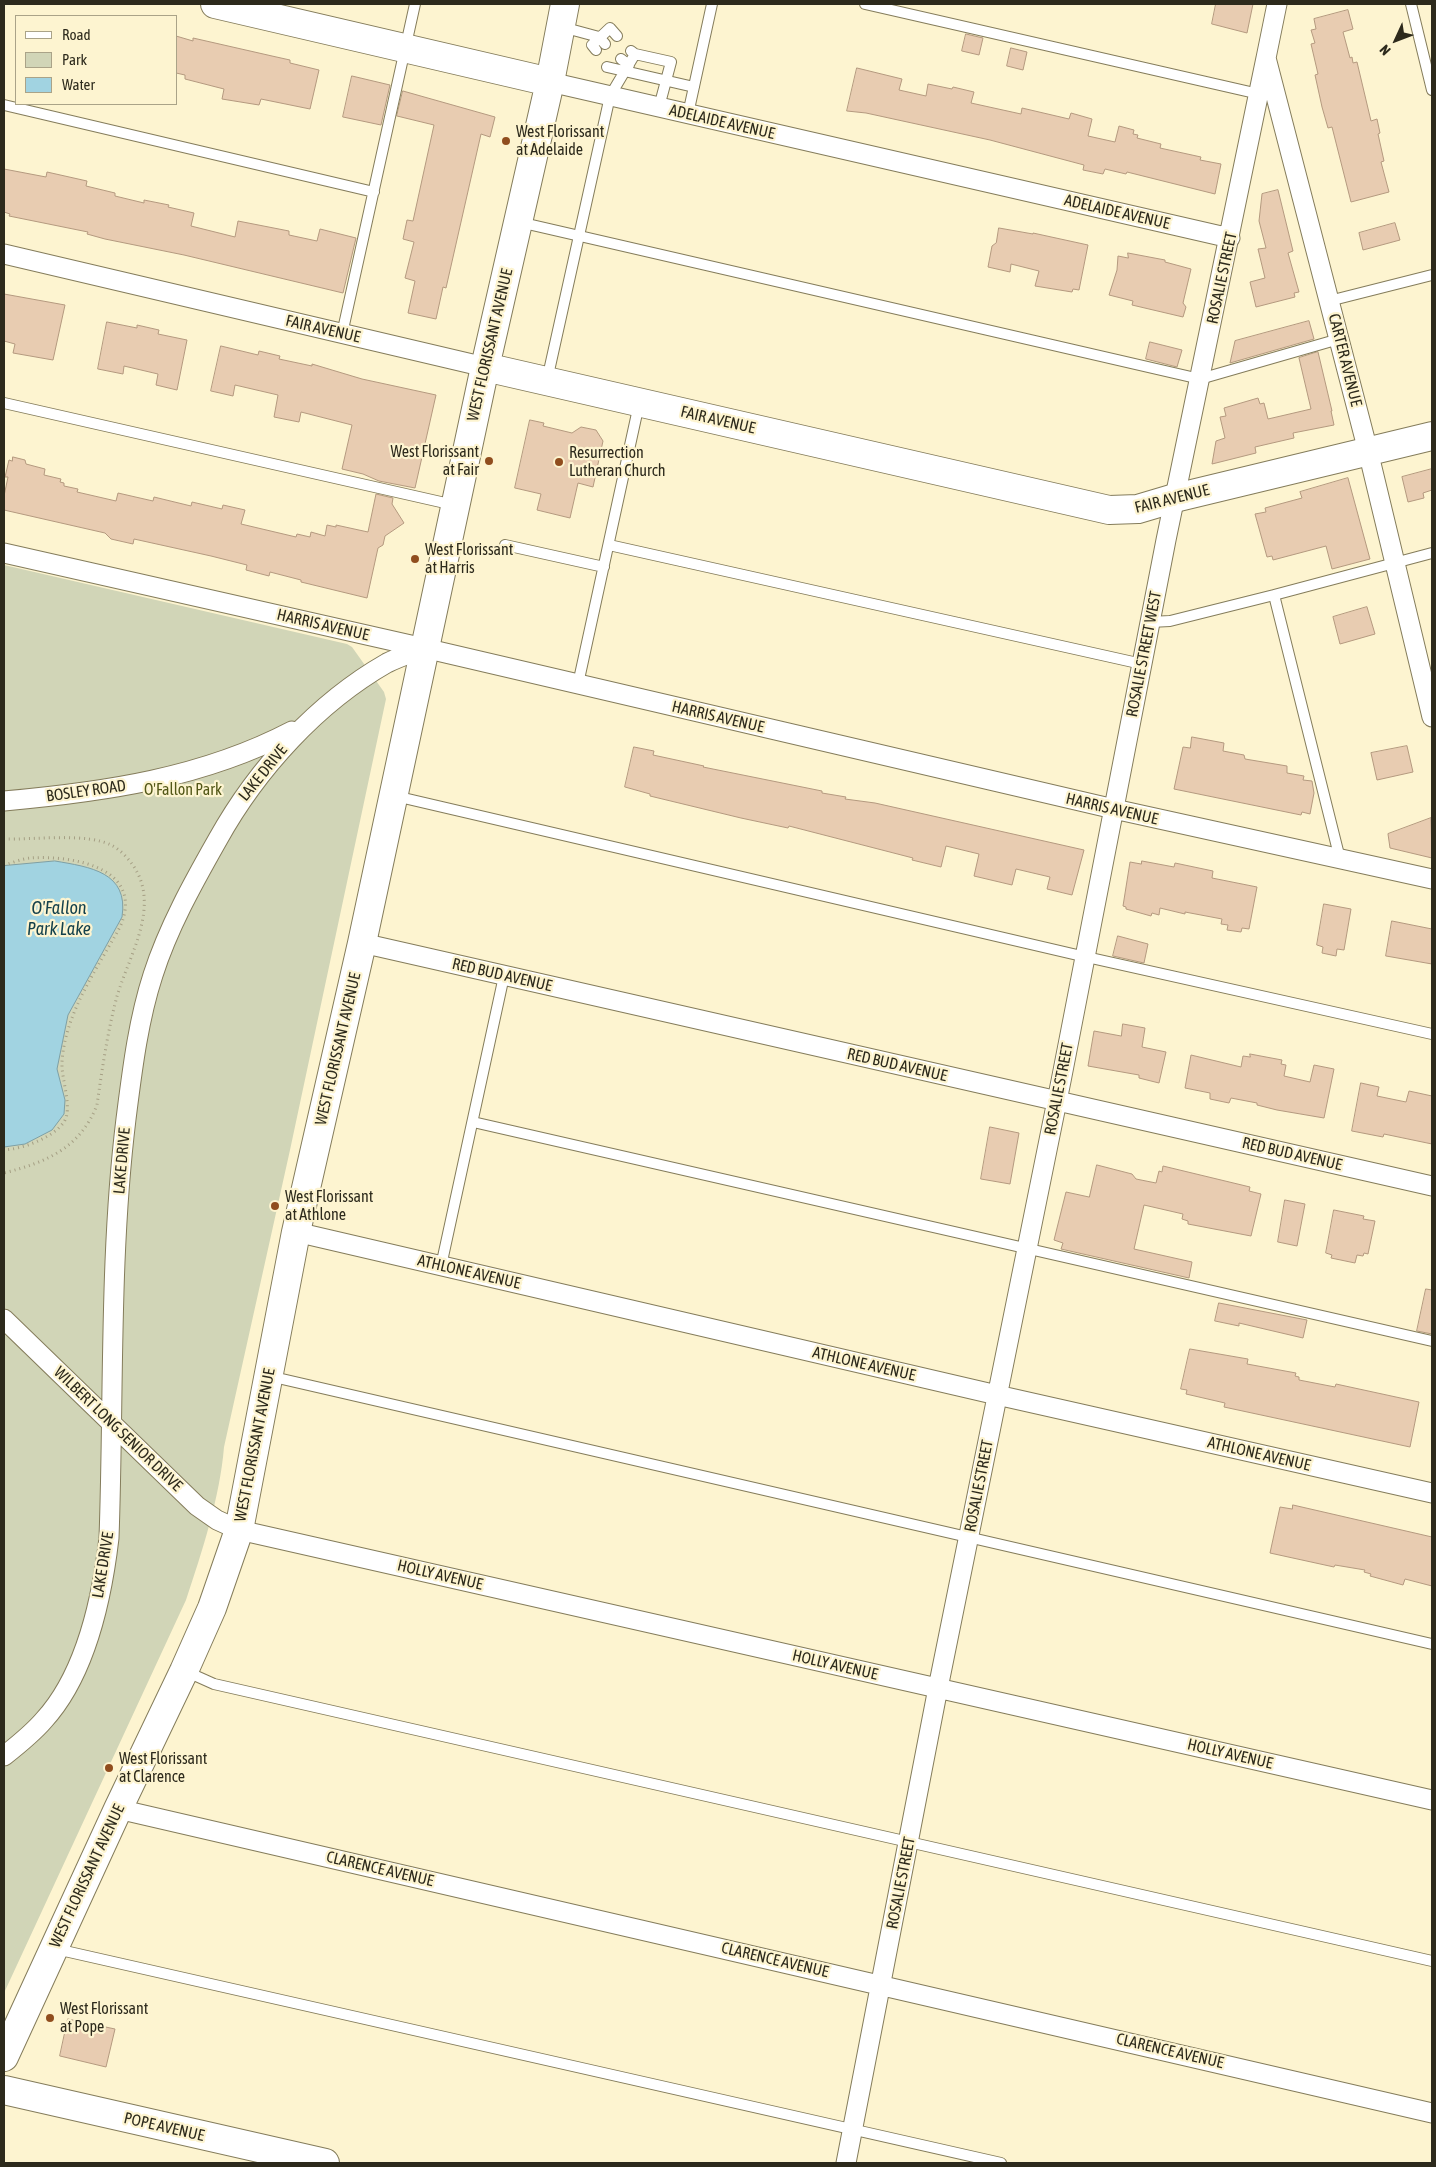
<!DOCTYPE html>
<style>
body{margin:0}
#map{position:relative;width:1436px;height:2167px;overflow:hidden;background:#fdf4d0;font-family:"Asap Condensed",sans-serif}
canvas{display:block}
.frame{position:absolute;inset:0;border:5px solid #2d2a1c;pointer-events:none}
.legend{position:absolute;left:15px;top:15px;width:162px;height:90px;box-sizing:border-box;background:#fdf4d0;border:1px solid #aaa388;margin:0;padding:6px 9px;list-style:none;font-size:15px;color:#2d2a1c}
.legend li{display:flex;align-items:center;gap:10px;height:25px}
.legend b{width:25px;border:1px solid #aaa388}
.north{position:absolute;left:1371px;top:15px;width:50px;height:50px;-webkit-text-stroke:4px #fdf4d0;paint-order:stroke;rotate:227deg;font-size:14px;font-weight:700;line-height:20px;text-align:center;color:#2d2a1c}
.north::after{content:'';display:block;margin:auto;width:18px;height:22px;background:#2d2a1c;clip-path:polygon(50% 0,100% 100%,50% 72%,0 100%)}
</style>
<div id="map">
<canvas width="1436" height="2167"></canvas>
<div class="frame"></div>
<ul class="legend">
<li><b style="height:6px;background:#fff"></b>Road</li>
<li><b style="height:14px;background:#d1d5b7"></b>Park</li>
<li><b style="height:14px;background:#a1d3e1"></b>Water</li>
</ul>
<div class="north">N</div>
</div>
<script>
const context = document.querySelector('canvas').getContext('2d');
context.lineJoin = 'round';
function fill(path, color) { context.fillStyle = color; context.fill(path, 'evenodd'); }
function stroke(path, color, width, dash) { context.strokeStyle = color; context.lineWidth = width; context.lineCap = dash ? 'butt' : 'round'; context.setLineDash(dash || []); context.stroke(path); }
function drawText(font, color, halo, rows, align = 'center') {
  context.font = font + ' "Asap Condensed",sans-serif'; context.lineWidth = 4.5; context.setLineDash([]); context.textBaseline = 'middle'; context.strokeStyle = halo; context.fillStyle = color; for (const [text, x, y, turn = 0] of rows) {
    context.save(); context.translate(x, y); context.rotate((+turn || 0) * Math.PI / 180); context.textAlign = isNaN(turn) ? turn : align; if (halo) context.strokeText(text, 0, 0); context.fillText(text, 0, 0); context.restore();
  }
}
fill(new Path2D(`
 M 4,565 L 347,644 L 352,647 L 384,692 L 386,699 L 290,1150 L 224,1447 C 220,1497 202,1552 186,1600 L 4,1993 Z`), '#d1d5b7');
const water = new Path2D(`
 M 55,861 C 90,867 129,872 122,917 L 68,1015 L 57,1069 L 65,1100 L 64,1114 L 52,1130 L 25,1144 L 4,1147 L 4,866 Z`);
fill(water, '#a1d3e1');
stroke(water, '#7ea0a6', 1);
const building = new Path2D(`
 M 1216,4 L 1253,4 L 1247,33 L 1212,24 Z
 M 1348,10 L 1353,29 L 1343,32 L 1350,58 L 1352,57 L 1353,63 L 1357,62 L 1371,121 L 1377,119 L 1380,133 L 1378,134 L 1384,161 L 1381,162 L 1389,192 L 1351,202 L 1332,127 L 1328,128 L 1322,107 L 1315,75 L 1318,74 L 1311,44 L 1315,43 L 1311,30 L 1316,29 L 1314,19 Z
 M 966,34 L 983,38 L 979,55 L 962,51 Z
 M 176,36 L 193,41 L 193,38 L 272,56 L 290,60 L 290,63 L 319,70 L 310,109 L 261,99 L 259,105 L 222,99 L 224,89 L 185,79 L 185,75 L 176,73 Z
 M 1011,48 L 1027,52 L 1023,70 L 1007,66 Z
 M 857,68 L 902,79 L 899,90 L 926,96 L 928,84 L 952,89 L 953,87 L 974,92 L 971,103 L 1021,114 L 1022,108 L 1069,119 L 1071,113 L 1092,119 L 1088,136 L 1115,142 L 1119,126 L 1134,130 L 1133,134 L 1138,135 L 1137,138 L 1161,144 L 1160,148 L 1201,157 L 1200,160 L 1221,164 L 1215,194 L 1127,172 L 1126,174 L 1105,169 L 1103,174 L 1083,170 L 1084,165 L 990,140 L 866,113 L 847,111 Z
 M 352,76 L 390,85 L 381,125 L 343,117 Z
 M 403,91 L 495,117 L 490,137 L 481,134 L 446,288 L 443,287 L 436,319 L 408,313 L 415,281 L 405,278 L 414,242 L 403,239 L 407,220 L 413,221 L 434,125 L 397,116 Z
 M 4,169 L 46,177 L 47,172 L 87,181 L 86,186 L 115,193 L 115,196 L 144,203 L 144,200 L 169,205 L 168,207 L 194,213 L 191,226 L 235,237 L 238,221 L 289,231 L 289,235 L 317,241 L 320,229 L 356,238 L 343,293 L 184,255 L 105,239 L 87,234 L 88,232 L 9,216 L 10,214 L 4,212 Z
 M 1278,190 L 1293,251 L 1288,253 L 1299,292 L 1294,293 L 1295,297 L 1256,307 L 1250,282 L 1265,278 L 1258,249 L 1266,248 L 1259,221 L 1262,194 Z
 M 1395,223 L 1400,240 L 1363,250 L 1359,233 Z
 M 999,228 L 1033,234 L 1033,233 L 1088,245 L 1079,290 L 1073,289 L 1072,292 L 1035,286 L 1039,271 L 1011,264 L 1010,272 L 988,267 L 992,246 L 996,243 Z
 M 1128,253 L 1165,260 L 1165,262 L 1191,269 L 1183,303 L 1186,307 L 1183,317 L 1132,305 L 1133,301 L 1109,295 L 1117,270 L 1118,256 L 1128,258 Z
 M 4,294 L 65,305 L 53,360 L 13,353 L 15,344 L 4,341 Z
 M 1309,321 L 1314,339 L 1230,363 L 1235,341 Z
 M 107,322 L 137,328 L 137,325 L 159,330 L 158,334 L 187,340 L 177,390 L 156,385 L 158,374 L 124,366 L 123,374 L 98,369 Z
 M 1150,342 L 1182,350 L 1177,367 L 1146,359 Z
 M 221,346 L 258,355 L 259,351 L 280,356 L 279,359 L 312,366 L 312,364 L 362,379 L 436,395 L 415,488 L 379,481 L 363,474 L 342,469 L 352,425 L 301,412 L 299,422 L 274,417 L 278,395 L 235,385 L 233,396 L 211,391 Z
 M 1318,352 L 1332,411 L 1331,411 L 1334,425 L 1293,433 L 1294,438 L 1255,447 L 1256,453 L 1212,464 L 1216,441 L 1225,438 L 1220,417 L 1226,416 L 1224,408 L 1258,398 L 1260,404 L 1264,403 L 1268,419 L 1311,409 L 1299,358 Z
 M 530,420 L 544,423 L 543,426 L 572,433 L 581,427 L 596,430 L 603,441 L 593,487 L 578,483 L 570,518 L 537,510 L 541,494 L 515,488 Z
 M 13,457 L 25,460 L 26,464 L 45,469 L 44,475 L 61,479 L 60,482 L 64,483 L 64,486 L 78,489 L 77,492 L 116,501 L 118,493 L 153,501 L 154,497 L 191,506 L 192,502 L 222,509 L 223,505 L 245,510 L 241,524 L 296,537 L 297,534 L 310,537 L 311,532 L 325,536 L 327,525 L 336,527 L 336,525 L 368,532 L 376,494 L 393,498 L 392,504 L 404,523 L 385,536 L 383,545 L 378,548 L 367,598 L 301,582 L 301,580 L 270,572 L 269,576 L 246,570 L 247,565 L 211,556 L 134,539 L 133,544 L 111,539 L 105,533 L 4,510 L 4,496 L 8,477 L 5,477 L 9,460 L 12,461 Z
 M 1432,469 L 1432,490 L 1423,493 L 1424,498 L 1408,502 L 1402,477 Z
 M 1348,478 L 1370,559 L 1332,569 L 1326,546 L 1273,560 L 1272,556 L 1267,557 L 1255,514 L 1266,512 L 1265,508 L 1302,498 L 1300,492 Z
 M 1367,607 L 1375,634 L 1340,644 L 1333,617 Z
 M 1192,737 L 1224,743 L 1223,751 L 1244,755 L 1245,759 L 1287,766 L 1287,773 L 1304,776 L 1303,780 L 1312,781 L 1314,793 L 1310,814 L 1302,812 L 1301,815 L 1174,789 L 1183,747 L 1190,748 Z
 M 1407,746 L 1413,772 L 1377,780 L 1371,753 Z
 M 634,747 L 654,751 L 653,755 L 704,766 L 703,767 L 822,791 L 822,793 L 846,797 L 845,799 L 875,803 L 1084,850 L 1072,895 L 1047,889 L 1050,877 L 1016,869 L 1012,885 L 974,876 L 979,854 L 946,846 L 941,867 L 912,860 L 913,858 L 789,826 L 788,828 L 741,818 L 650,796 L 650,794 L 625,787 Z
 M 1431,818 L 1432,858 L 1390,848 L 1388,834 Z
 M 1142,861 L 1174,867 L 1175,863 L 1213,871 L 1212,878 L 1257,887 L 1249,929 L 1242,928 L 1241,932 L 1227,930 L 1228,925 L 1221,924 L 1222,919 L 1185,912 L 1185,914 L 1160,908 L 1159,915 L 1152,913 L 1151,916 L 1126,909 L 1126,907 L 1123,906 L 1130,862 L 1141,864 Z
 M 1324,904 L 1351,909 L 1344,950 L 1337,949 L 1336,956 L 1322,953 L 1323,947 L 1317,945 Z
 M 1392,921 L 1432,929 L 1432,964 L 1386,956 Z
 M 1118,936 L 1148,944 L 1144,963 L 1113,956 Z
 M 1123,1024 L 1145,1028 L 1142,1047 L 1166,1052 L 1159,1083 L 1139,1078 L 1139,1075 L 1088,1066 L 1094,1031 L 1121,1036 Z
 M 1250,1054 L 1282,1060 L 1281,1064 L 1286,1065 L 1284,1076 L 1310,1082 L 1314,1065 L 1334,1069 L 1324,1118 L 1277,1110 L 1257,1105 L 1257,1103 L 1231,1098 L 1229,1103 L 1210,1099 L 1210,1093 L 1185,1088 L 1191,1055 L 1241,1067 L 1243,1056 L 1250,1057 Z
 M 1361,1083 L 1379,1087 L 1377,1096 L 1406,1102 L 1409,1091 L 1432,1096 L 1432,1144 L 1384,1134 L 1383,1137 L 1352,1131 Z
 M 990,1127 L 1019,1133 L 1010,1184 L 981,1179 Z
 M 1097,1165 L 1132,1174 L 1136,1179 L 1156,1183 L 1159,1171 L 1162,1172 L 1163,1166 L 1250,1187 L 1249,1191 L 1261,1194 L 1251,1236 L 1188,1224 L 1188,1221 L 1182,1219 L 1183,1214 L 1144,1205 L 1134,1249 L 1192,1262 L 1189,1278 L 1061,1249 L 1063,1243 L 1054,1240 L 1066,1192 L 1089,1197 Z
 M 1285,1200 L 1305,1204 L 1297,1246 L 1278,1242 Z
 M 1334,1210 L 1364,1216 L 1363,1219 L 1375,1221 L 1368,1254 L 1364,1253 L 1363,1256 L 1357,1255 L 1355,1263 L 1331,1258 L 1332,1255 L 1326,1253 Z
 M 1426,1289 L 1432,1290 L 1432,1334 L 1417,1331 Z
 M 1219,1303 L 1307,1320 L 1303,1338 L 1239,1323 L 1239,1326 L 1215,1321 Z
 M 1190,1349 L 1248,1359 L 1247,1364 L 1296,1373 L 1295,1376 L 1299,1377 L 1299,1380 L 1335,1387 L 1336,1384 L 1419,1402 L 1410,1447 L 1224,1407 L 1225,1403 L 1186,1394 L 1187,1390 L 1181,1389 Z
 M 1293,1505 L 1432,1537 L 1432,1586 L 1405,1579 L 1403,1585 L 1370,1576 L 1371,1574 L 1364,1572 L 1365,1570 L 1335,1565 L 1334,1567 L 1270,1553 L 1280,1507 L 1292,1509 Z
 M 68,2019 L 115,2029 L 106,2067 L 60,2056 Z`);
fill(building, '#e8ccb1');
stroke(building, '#b4997f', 1);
const lane = new Path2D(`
 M 865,4 L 1259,94
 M 1411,4 L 1432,90
 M 562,27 L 599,37 L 605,44
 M 596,50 L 592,45 L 610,28 L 617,36
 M 631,51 L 635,54 L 671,62 L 659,107
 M 621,59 L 629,65
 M 607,67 L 694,87
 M 4,105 L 374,192
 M 688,114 L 712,4
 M 519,222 L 1200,379 L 1339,339
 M 1329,301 L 1432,275
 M 342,334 L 415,4
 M 547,380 L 610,96 L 635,54
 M 4,403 L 454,505
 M 505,545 L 604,567
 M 609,545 L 1142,664
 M 1150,622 L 1170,621 L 1274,595
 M 578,684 L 639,404
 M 395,796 L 1073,954 L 1432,1034
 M 1340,859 L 1274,595 L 1432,553
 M 473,1122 L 1432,1341
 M 441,1266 L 504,976
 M 269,1376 L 1432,1644
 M 185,1671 L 214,1684 L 1432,1961
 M 56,1949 L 1001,2163`);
const street = new Path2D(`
 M 1277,4 L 1266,58 L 1368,451 L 1432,717
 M 550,82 L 1230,238
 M 4,254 L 485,367
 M 4,553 L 424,648 L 1114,809 L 1432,879
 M 4,801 C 104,792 202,778 292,731
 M 362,943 L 1432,1186
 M 296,1232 L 997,1395 L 1432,1493
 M 4,1319 L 197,1506 L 217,1520 L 239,1530 L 1432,1800
 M 4,1756 C 18,1745 32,1734 44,1720 C 86,1674 102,1598 109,1538 C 114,1398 109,1258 126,1119 C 132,1072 138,1021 153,975 C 168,928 193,883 218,839 C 257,769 317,703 387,663 C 399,657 412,653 424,648
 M 118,1809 L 1432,2113
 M 846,2163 L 938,1688 L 1061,1081 L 1166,540 L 1266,58`);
const secondary = new Path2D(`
 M 215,4 L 550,82
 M 485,367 L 1109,510 L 1138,509 L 1175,498 L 1432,436
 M 4,2057 L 118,1809 L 184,1671 L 212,1608 L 239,1530 L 296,1232 L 362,943 L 485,367 L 550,82 L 565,4
 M 4,2090 L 325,2163`);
stroke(lane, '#847c5b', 12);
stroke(street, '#847c5b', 21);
stroke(secondary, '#847c5b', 30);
stroke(new Path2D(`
 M 4,839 C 33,840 88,832 113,846 C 120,850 127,857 132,864 C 163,906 127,958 116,1000 C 107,1035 102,1070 97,1105 C 80,1148 47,1162 4,1173
 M 4,865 C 12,863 21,859 30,858 C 73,855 146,868 120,927 C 97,969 65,1013 62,1062 C 61,1079 73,1108 64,1122 C 53,1138 22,1149 4,1150`), '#a59f84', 3, [1, 4]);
stroke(lane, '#fff', 10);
stroke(street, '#fff', 19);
stroke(secondary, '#fff', 28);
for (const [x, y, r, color] of [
 [506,141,5,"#904d1e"],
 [489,461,5,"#904d1e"],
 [559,462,5,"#904d1e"],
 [415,559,5,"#904d1e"],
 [275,1206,5,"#904d1e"],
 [109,1768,5,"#904d1e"],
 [50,2018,5,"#904d1e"]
]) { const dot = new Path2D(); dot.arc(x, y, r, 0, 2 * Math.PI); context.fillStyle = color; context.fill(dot); stroke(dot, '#fdf4d0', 2); }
drawText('16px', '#2d2a1c', '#fdf4d0', [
 ["ADELAIDE AVENUE",722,122,13],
 ["ADELAIDE AVENUE",1117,212,13],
 ["ROSALIE STREET",1222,278,-78],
 ["FAIR AVENUE",323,329,13],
 ["WEST FLORISSANT AVENUE",490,345,-77],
 ["CARTER AVENUE",1345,360,76],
 ["FAIR AVENUE",718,420,13],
 ["FAIR AVENUE",1172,499,-14],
 ["HARRIS AVENUE",323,625,13],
 ["ROSALIE STREET WEST",1144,654,-79],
 ["HARRIS AVENUE",718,717,13],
 ["LAKE DRIVE",263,773,-51],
 ["BOSLEY ROAD",86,791,-8],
 ["HARRIS AVENUE",1112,809,13],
 ["RED BUD AVENUE",502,975,13],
 ["WEST FLORISSANT AVENUE",338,1049,-77],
 ["RED BUD AVENUE",897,1065,13],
 ["ROSALIE STREET",1059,1089,-79],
 ["RED BUD AVENUE",1292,1154,13],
 ["LAKE DRIVE",122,1161,-85],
 ["ATHLONE AVENUE",469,1272,13],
 ["ATHLONE AVENUE",864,1364,13],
 ["WILBERT LONG SENIOR DRIVE",118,1429,44],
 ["WEST FLORISSANT AVENUE",255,1445,-79],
 ["ATHLONE AVENUE",1259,1454,13],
 ["ROSALIE STREET",979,1486,-79],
 ["LAKE DRIVE",103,1565,-81],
 ["HOLLY AVENUE",440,1575,13],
 ["HOLLY AVENUE",835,1665,13],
 ["HOLLY AVENUE",1230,1754,13],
 ["CLARENCE AVENUE",380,1869,13],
 ["WEST FLORISSANT AVENUE",87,1876,-65],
 ["ROSALIE STREET",901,1883,-79],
 ["CLARENCE AVENUE",775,1960,13],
 ["CLARENCE AVENUE",1170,2051,13],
 ["POPE AVENUE",164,2127,13]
]);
drawText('16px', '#2d2a1c', '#fdf4d0', [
 ["West Florissant",516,132],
 ["at Adelaide",516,150],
 ["West Florissant",479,452,"right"],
 ["at Fair",479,470,"right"],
 ["Resurrection",569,453],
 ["Lutheran Church",569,471],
 ["West Florissant",425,550],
 ["at Harris",425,568],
 ["West Florissant",285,1197],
 ["at Athlone",285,1215],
 ["West Florissant",119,1759],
 ["at Clarence",119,1777],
 ["West Florissant",60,2009],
 ["at Pope",60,2027]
], 'left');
drawText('16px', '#525717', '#fdf4d0', [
 ["O'Fallon Park",183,790]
]);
drawText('italic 18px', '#13404b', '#fdf4d0', [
 ["O'Fallon",59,908],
 ["Park Lake",59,929]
]);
</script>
